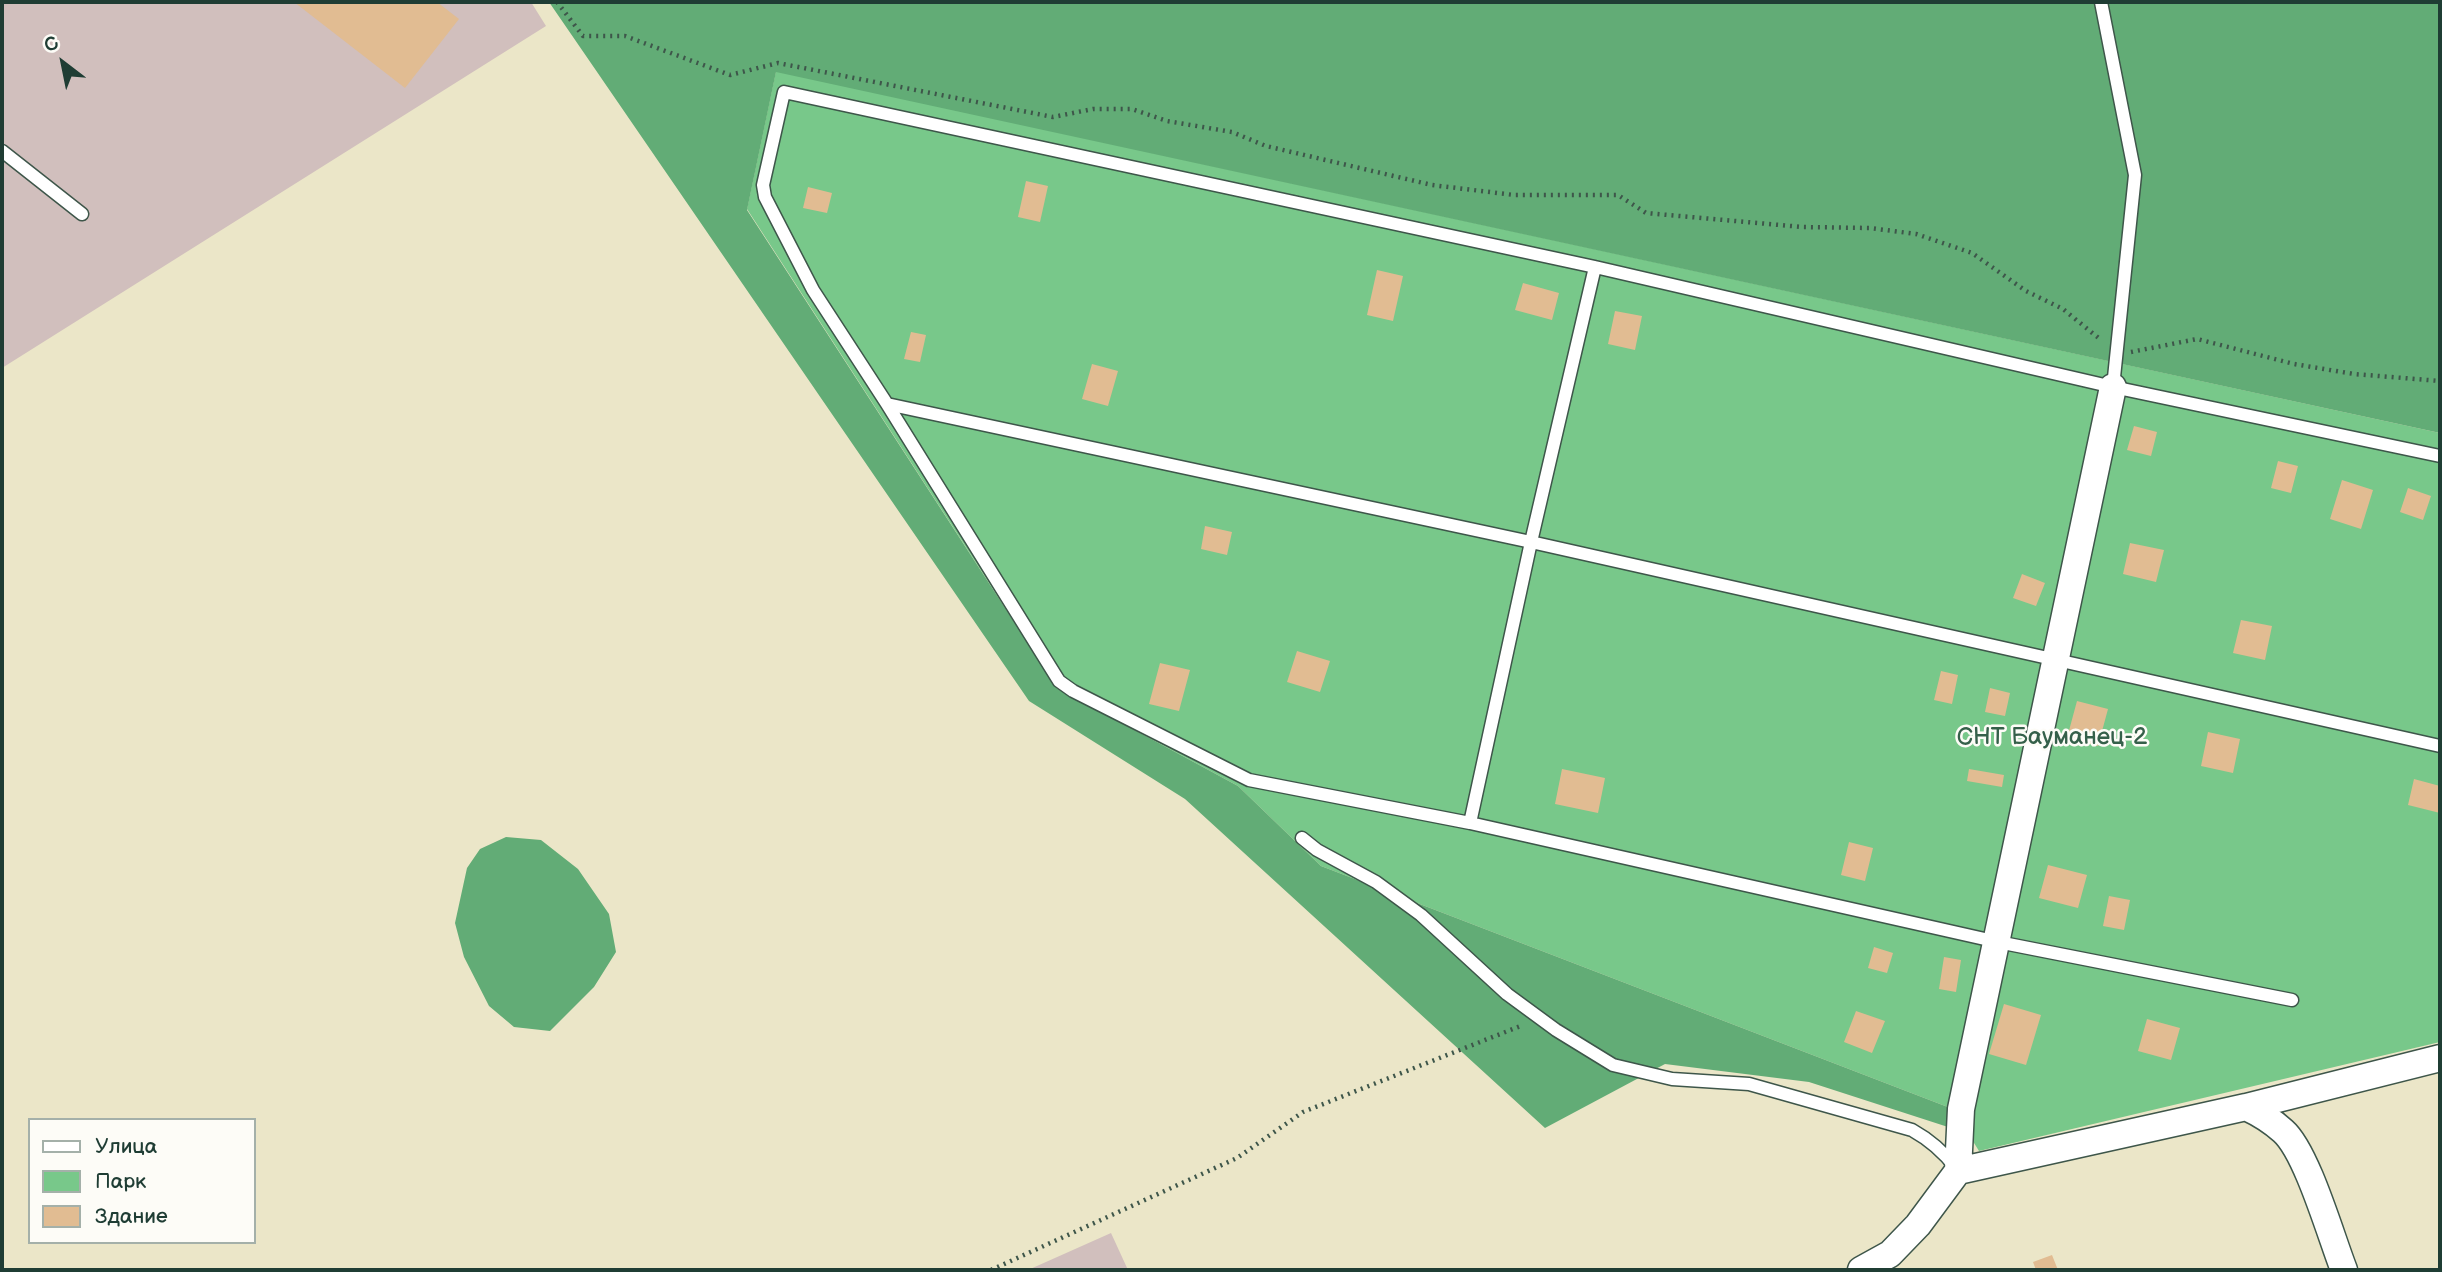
<!DOCTYPE html>
<meta charset="utf-8">
<style>
body{margin:0}
#map{position:relative;width:2442px;height:1272px;overflow:hidden;background:#ebe6c8;font-family:"Balsamiq Sans",sans-serif}
canvas{display:block}
.frame{position:absolute;inset:0;border:4px solid #1f3d34;pointer-events:none}
.legend{position:absolute;left:28px;top:1118px;width:228px;height:126px;box-sizing:border-box;background:#fdfcf7;border:2px solid #a4b0a9;margin:0;padding:9px 12px;list-style:none;font-size:21px;color:#1f3d34}
.legend li{display:flex;align-items:center;gap:14px;height:35px}
.legend b{width:35px;border:2px solid #a4b0a9}
.north{position:absolute;left:28px;top:28px;width:70px;height:70px;-webkit-text-stroke:5px #fdfcf7;paint-order:stroke;rotate:328deg;font-size:19px;font-weight:700;line-height:28px;text-align:center;color:#1f3d34}
.north::after{content:'';display:block;margin:auto;width:24px;height:32px;background:#1f3d34;clip-path:polygon(50% 0,100% 100%,50% 72%,0 100%)}
</style>
<div id="map">
<canvas width="2442" height="1272"></canvas>
<div class="frame"></div>
<ul class="legend">
<li><b style="height:9px;background:#fff"></b>Улица</li>
<li><b style="height:19px;background:#78c88a"></b>Парк</li>
<li><b style="height:19px;background:#e1bc92"></b>Здание</li>
</ul>
<div class="north">С</div>
</div>
<script>
const context = document.querySelector('canvas').getContext('2d');
context.lineJoin = 'round';
function fill(path, color) { context.fillStyle = color; context.fill(path, 'evenodd'); }
function stroke(path, color, width, dash) { context.strokeStyle = color; context.lineWidth = width; context.lineCap = dash ? 'butt' : 'round'; context.setLineDash(dash || []); context.stroke(path); }
function drawText(font, color, halo, rows, align = 'center') {
  context.font = font + ' "Balsamiq Sans",sans-serif'; context.lineWidth = 5; context.setLineDash([]); context.textBaseline = 'middle'; context.strokeStyle = halo; context.fillStyle = color; for (const [text, x, y, turn = 0] of rows) {
    context.save(); context.translate(x, y); context.rotate((+turn || 0) * Math.PI / 180); context.textAlign = isNaN(turn) ? turn : align; if (halo) context.strokeText(text, 0, 0); context.fillText(text, 0, 0); context.restore();
  }
}
fill(new Path2D(`
 M 2,2 L 531,2 L 546,26 L 2,368 Z
 M 1111,1233 L 1128,1270 L 1028,1270 Z`), '#d1bfbd');
fill(new Path2D(`
 M 776,71 L 2440,433 L 2440,1042 L 1979,1151 L 1953,1109 L 1321,866 L 1238,786 L 1057,688 L 747,209 Z`), '#78c88a');
fill(new Path2D(`
 M 549,2 L 2440,2 L 2440,433 L 776,72 L 747,210 L 1057,688 L 1238,786 L 1321,866 L 1953,1109 L 1948,1127 L 1809,1082 L 1665,1064 L 1545,1128 L 1185,799 L 1029,701 Z
 M 506,837 L 541,840 L 578,869 L 609,914 L 616,952 L 594,987 L 550,1031 L 514,1027 L 489,1006 L 464,957 L 455,923 L 467,868 L 480,849 Z`), '#62ac76');
fill(new Path2D(`
 M 294,2 L 437,2 L 459,19 L 405,88 Z
 M 1026,181 L 1048,186 L 1040,222 L 1018,217 Z
 M 808,187 L 832,193 L 827,213 L 803,208 Z
 M 1377,270 L 1403,276 L 1393,321 L 1367,315 Z
 M 1523,283 L 1559,293 L 1552,320 L 1515,310 Z
 M 1615,311 L 1642,316 L 1635,350 L 1608,344 Z
 M 911,332 L 926,335 L 920,362 L 904,359 Z
 M 1092,364 L 1118,371 L 1108,406 L 1082,399 Z
 M 2134,426 L 2157,432 L 2151,456 L 2127,450 Z
 M 2278,461 L 2298,466 L 2291,493 L 2271,488 Z
 M 2342,480 L 2373,490 L 2361,529 L 2330,519 Z
 M 2408,488 L 2431,496 L 2423,520 L 2400,512 Z
 M 1205,526 L 1232,532 L 1227,555 L 1201,549 Z
 M 2130,543 L 2164,550 L 2156,582 L 2123,574 Z
 M 2022,574 L 2045,583 L 2036,606 L 2013,598 Z
 M 2241,620 L 2272,626 L 2265,660 L 2233,653 Z
 M 1297,651 L 1330,661 L 1320,692 L 1287,682 Z
 M 1160,663 L 1190,670 L 1179,711 L 1149,704 Z
 M 1941,671 L 1958,675 L 1952,704 L 1934,700 Z
 M 1990,688 L 2010,693 L 2005,716 L 1985,712 Z
 M 2077,701 L 2108,709 L 2098,746 L 2067,738 Z
 M 2208,732 L 2240,739 L 2233,773 L 2201,766 Z
 M 1562,769 L 1605,778 L 1598,813 L 1555,804 Z
 M 1969,769 L 2004,775 L 2002,787 L 1967,781 Z
 M 2414,779 L 2440,786 L 2440,813 L 2408,805 Z
 M 1849,842 L 1873,848 L 1865,881 L 1841,875 Z
 M 2048,865 L 2087,875 L 2078,908 L 2039,898 Z
 M 2109,896 L 2130,900 L 2124,930 L 2103,926 Z
 M 1874,947 L 1893,953 L 1887,973 L 1868,968 Z
 M 1944,957 L 1961,960 L 1956,992 L 1939,989 Z
 M 2004,1004 L 2041,1015 L 2026,1065 L 1989,1054 Z
 M 1856,1011 L 1885,1021 L 1872,1053 L 1844,1042 Z
 M 2147,1019 L 2180,1028 L 2171,1060 L 2138,1051 Z
 M 2052,1255 L 2058,1270 L 2036,1270 L 2033,1262 Z`), '#e1bc92');
const lane = new Path2D(`
 M 2101,2 L 2135,175 L 2113,387
 M 2,151 L 82,214
 M 887,404 L 1531,542 L 2440,746
 M 1470,823 L 1531,542 L 1595,267
 M 1302,838 L 1317,850 L 1376,882 L 1421,915 L 1507,994 L 1556,1030 L 1613,1065 L 1672,1079 L 1749,1084 L 1912,1130 C 1930,1140 1943,1151 1956,1168
 M 2292,1000 L 1998,942 L 1470,823 L 1249,780 L 1073,691 L 1059,681 L 887,404 L 813,290 L 765,197 L 763,185 L 784,92 L 1595,267 L 2113,387 L 2440,456`);
const street = new Path2D(`
 M 2246,1107 L 2440,1058
 M 1958,1171 L 2246,1107 C 2259,1113 2272,1121 2283,1131 C 2307,1152 2331,1237 2344,1270
 M 1861,1270 L 1890,1254 L 1918,1225 L 1958,1171 L 1961,1109 L 2113,387`);
stroke(lane, '#3e564a', 15);
stroke(street, '#3e564a', 29);
stroke(new Path2D(`
 M 557,2 L 583,36 L 625,36 L 730,75 L 778,63 L 1053,117 L 1093,109 L 1132,109 L 1167,121 L 1232,132 L 1266,146 L 1432,185 L 1514,195 L 1618,195 L 1646,213 L 1802,227 L 1870,228 L 1916,234 L 1972,253 L 2026,291 L 2063,309 L 2101,340
 M 2131,352 L 2197,339 L 2294,364 L 2354,374 L 2440,381
 M 991,1270 L 1237,1158 L 1303,1112 L 1523,1025`), '#3e564a', 4.5, [2, 5]);
stroke(lane, '#fff', 12);
stroke(street, '#fff', 26);
drawText('24px', '#35604a', '#fdfcf7', [
 ["СНТ Бауманец-2",2052,738]
]);
</script>
